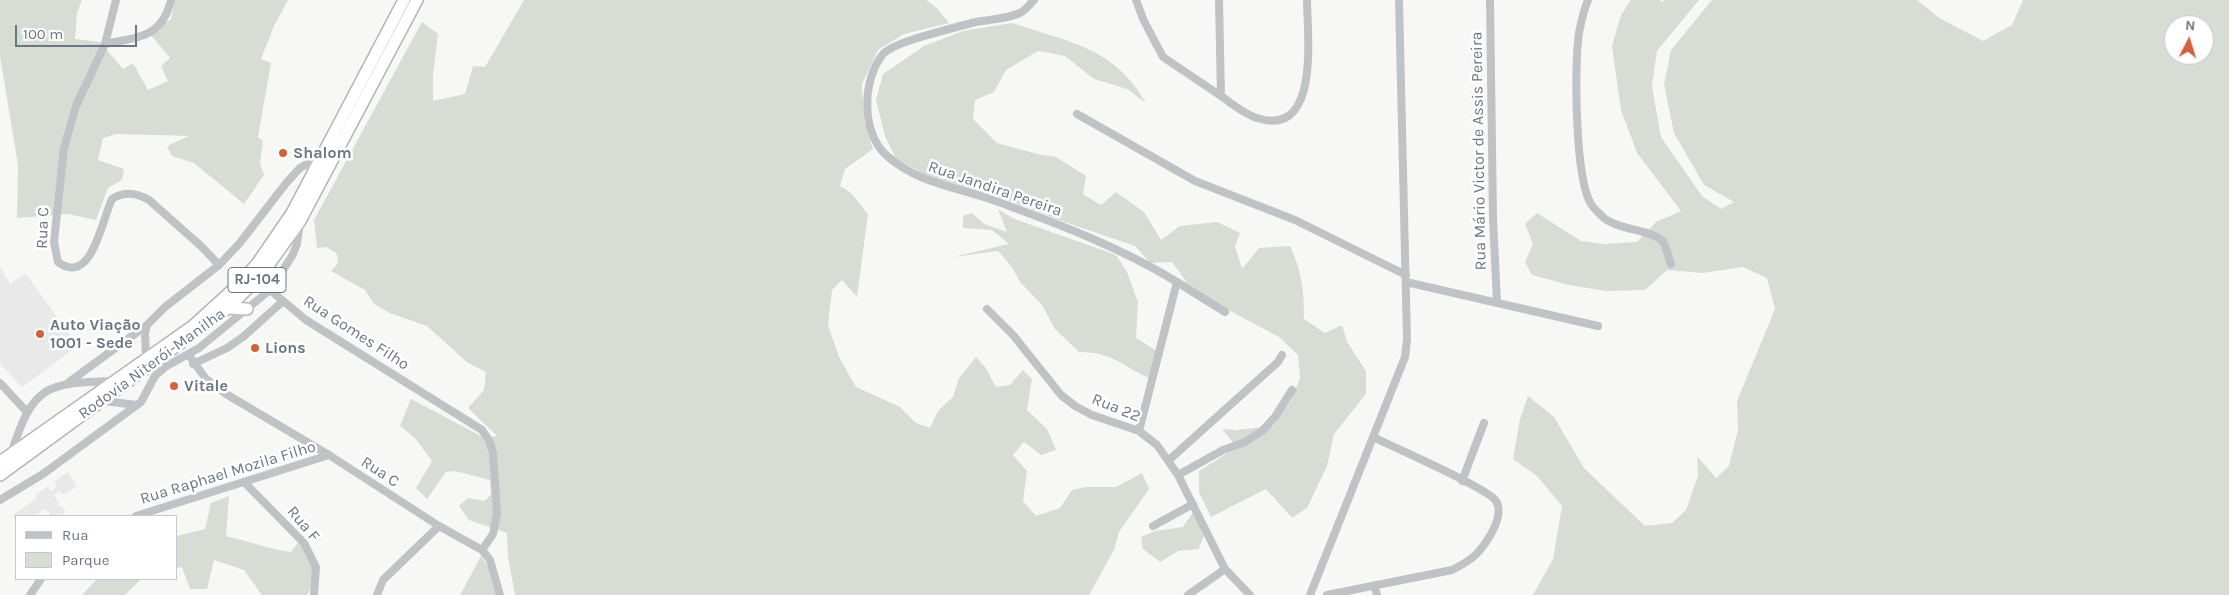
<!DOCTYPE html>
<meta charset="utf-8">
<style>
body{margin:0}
#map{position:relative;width:2229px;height:595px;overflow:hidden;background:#f7f8f5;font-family:Karla,sans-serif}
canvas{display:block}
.legend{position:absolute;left:15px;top:515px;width:162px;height:65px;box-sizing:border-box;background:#fff;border:1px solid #c3c9cd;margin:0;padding:6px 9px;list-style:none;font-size:15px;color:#6a7783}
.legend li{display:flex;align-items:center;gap:10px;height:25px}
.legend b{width:25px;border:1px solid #c3c9cd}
.north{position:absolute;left:2164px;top:15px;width:50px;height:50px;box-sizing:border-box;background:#fff;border:1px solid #c3c9cd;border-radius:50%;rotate:5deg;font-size:14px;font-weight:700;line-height:20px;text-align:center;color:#6a7783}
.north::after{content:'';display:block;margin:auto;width:18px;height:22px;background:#d1633c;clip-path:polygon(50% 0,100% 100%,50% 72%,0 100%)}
.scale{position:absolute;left:15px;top:25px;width:122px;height:22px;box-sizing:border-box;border:2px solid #6a7783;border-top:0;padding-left:6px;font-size:15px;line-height:18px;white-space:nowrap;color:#6a7783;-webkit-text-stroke:4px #fff;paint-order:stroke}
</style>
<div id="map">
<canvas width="2229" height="595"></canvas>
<ul class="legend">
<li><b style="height:6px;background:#bfc3c6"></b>Rua</li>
<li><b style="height:14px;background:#d7dcd5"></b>Parque</li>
</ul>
<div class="north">N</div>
<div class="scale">100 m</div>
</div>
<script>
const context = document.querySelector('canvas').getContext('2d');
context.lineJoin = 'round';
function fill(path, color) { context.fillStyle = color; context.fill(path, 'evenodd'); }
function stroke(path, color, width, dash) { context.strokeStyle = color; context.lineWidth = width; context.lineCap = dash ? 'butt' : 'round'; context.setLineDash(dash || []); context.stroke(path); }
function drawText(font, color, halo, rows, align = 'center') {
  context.font = font + ' Karla,sans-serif'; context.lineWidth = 5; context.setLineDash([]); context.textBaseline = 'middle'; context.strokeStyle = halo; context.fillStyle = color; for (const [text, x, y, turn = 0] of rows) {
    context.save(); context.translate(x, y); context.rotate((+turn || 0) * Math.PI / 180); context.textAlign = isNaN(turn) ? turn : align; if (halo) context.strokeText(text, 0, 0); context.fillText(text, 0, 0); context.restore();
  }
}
fill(new Path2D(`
 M 0,266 L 10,284 L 26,274 L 78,346 L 22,387 L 0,364 Z
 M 68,472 L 77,486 L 63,495 L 60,491 L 54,495 L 59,503 L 57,507 L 61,505 L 66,512 L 59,516 L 51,516 L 49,513 L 51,510 L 48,512 L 45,509 L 34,516 L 16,516 L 16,520 L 13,515 L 37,498 L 35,495 L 48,486 L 51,491 L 57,487 L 54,482 Z`), '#e8e9e8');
fill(new Path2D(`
 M 0,0 L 82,0 L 77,13 L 75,39 L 100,42 L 123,69 L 133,63 L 148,90 L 168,81 L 161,66 L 170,58 L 150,34 L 171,19 L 175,0 L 288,0 L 274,26 L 261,59 L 271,63 L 258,137 L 263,141 L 260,163 L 264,175 L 244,204 L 194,163 L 172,156 L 167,146 L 189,136 L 116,134 L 103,138 L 98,160 L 124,169 L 122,180 L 108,188 L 96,220 L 68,214 L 17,218 L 18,165 L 0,56 Z
 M 524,0 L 926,0 L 937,8 L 949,23 L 904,34 L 878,50 L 862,84 L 864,121 L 873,149 L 845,169 L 840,186 L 851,193 L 868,214 L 857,297 L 842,280 L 832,290 L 828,325 L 839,357 L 856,387 L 900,407 L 916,423 L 930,428 L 938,411 L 953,397 L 959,378 L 976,357 L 985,367 L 996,387 L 1010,385 L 1023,370 L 1032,379 L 1027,410 L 1047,429 L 1056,450 L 1041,455 L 1024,442 L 1013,455 L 1027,471 L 1023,501 L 1036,516 L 1060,508 L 1072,490 L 1087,487 L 1116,487 L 1142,473 L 1149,489 L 1119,532 L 1114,550 L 1089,595 L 515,595 L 508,557 L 507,533 L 469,520 L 459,506 L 468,498 L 485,501 L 491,494 L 490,480 L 455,471 L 446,472 L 427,499 L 416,488 L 432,461 L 415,438 L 400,426 L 411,399 L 485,438 L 497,436 L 468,408 L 484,390 L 486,372 L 468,363 L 427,326 L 390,313 L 374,304 L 365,290 L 331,271 L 338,263 L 337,254 L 327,247 L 317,248 L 314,220 L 422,22 L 438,34 L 433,75 L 433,101 L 465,94 L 473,66 L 485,67 Z
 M 1631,0 L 1659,0 L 1662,2 L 1664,0 L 1699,0 L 1657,51 L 1652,86 L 1661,137 L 1702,196 L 1721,209 L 1734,202 L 1704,185 L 1674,133 L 1664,85 L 1671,50 L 1712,0 L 1917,0 L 1939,18 L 1983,41 L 2012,25 L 2023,0 L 2229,0 L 2229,595 L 1533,595 L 1553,559 L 1562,506 L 1537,476 L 1513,459 L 1520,419 L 1528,396 L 1554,417 L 1584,468 L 1645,526 L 1672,523 L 1686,510 L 1698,476 L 1697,456 L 1716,478 L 1729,466 L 1738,430 L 1737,401 L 1775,309 L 1767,278 L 1743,267 L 1703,273 L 1667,270 L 1645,290 L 1606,291 L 1569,285 L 1532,275 L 1525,262 L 1533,244 L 1525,224 L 1537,213 L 1581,241 L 1604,244 L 1637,242 L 1656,222 L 1681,211 L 1637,153 L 1621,110 L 1612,46 L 1621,15 ZM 2174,25 L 2204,25 L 2204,55 L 2174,55 Z
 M 1012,23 C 1069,42 1114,47 1146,103 L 1127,89 L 1094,79 L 1065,56 L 1038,51 L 1006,70 L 994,92 L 975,100 L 973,119 L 997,143 L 1037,154 L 1056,157 L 1086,176 L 1083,194 L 1101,205 L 1116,192 L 1144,212 L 1161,240 L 1180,226 L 1217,222 L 1240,233 L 1235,246 L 1242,269 L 1259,248 L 1290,246 C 1302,272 1304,290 1304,319 L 1325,333 L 1342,325 L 1347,342 L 1366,371 L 1366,394 L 1334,434 L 1327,466 L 1307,508 L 1292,518 L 1266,489 L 1211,517 L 1199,492 L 1199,471 L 1229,452 L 1234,444 L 1222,429 L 1236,430 L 1273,426 L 1291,400 L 1300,378 L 1298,355 L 1279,337 L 1223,307 L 1188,284 L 1172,262 L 1150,263 L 1135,246 L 1059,220 L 994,195 L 944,184 L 896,159 L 885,136 L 876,100 L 883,74 L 924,46 L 963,31 Z
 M 998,209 L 1012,218 L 1116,255 L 1127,272 L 1138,302 L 1136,338 L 1157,351 L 1149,378 C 1122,366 1113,352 1079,352 L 1055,329 L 1042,305 L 1020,282 L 1012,267 L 998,251 L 953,257 L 1009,244 L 992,230 L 963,228 L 963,216 L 972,213 L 984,224 L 1007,232 Z
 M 229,496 L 226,536 C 248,541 268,549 291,552 L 299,541 C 310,562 321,572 307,595 L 262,595 L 244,570 L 214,560 L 207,589 L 190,589 L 182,567 L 176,568 L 176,536 L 205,529 L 211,503 Z
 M 1194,511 L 1204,535 L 1199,549 L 1178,551 L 1160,562 L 1143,549 L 1141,537 L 1155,531 L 1183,527 Z
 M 481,556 L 499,582 L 504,595 L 460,595 Z
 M 97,579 L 141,579 L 125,595 L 82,595 Z`), '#d7dcd5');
const highway = new Path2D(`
 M 228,308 L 247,309
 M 0,462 L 193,326 L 238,285 L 257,264 L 292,213 L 404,0
 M 0,475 L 228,308 L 262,274 L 300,221 L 417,0`);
stroke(highway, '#b3b6b9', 14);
stroke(new Path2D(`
 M 116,0 L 105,44 L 76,106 L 64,148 L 54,242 L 58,262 C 92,287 102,219 112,199 C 124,191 137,193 149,200 L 202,247 L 219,265
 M 1034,0 C 1030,4 1026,10 1020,13 C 1007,19 991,19 976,22 C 955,27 935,33 914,39 C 905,42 890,47 883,54 C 862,80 861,132 886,155 C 917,183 956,187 993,200 C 1056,223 1120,247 1177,282 L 1139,431
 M 1136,0 L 1144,21 L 1163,57 L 1221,96
 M 1219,0 L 1221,96 C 1232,104 1244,114 1257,118 C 1321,139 1307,34 1307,0
 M 1490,0 L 1493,218 L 1497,302
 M 1588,0 C 1584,10 1581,22 1579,33 C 1574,65 1575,178 1591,204 C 1594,209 1600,214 1604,218 C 1618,230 1655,230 1663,242 C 1667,248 1668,257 1671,264
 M 105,44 C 138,37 162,38 171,0
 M 1077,114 L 1195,181 L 1295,220 L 1406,275
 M 1177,282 L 1225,312
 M 1406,282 L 1598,326
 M 270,290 L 306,320 L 482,430 L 489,440 L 493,453 L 497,513 L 493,534 L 482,550
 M 987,309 L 1013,335 L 1061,395 L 1075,406 L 1092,415 L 1139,431 L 1157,445 L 1178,475 L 1225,569 L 1250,595
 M 188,354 L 206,379 L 226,394 L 329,455 L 439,526 L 482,550 L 490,560 L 500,595
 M 146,358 L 145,333 L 147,325 L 165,307 L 219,265 L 239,244 L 287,182 L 300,168 L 321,156
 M 193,364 L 227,348 L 243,337 L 282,302
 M 69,382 L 147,325
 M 0,383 L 27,412
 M 103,401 L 137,405
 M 11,454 C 33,385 45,383 114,381
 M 1169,460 L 1278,362 L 1282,355
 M 1178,475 L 1223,450 L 1245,442 L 1262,431 L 1275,417 L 1292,390
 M 1462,481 L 1484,423
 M 245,483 L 304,543 L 316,567 L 314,595
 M 0,500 L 43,474 L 141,402 L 155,376 L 165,367 L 199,348 L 270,290 L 292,256 L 297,244 L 300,223
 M 136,516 L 329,455
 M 1153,526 L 1193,504
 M 1374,585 L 1377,595
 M 30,595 L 41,579
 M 377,595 L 383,580 L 439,526
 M 1188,595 L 1225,569
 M 1310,595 L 1405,357 L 1407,339 L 1399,0
 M 1327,595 L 1452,570 C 1472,560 1480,553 1491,534 C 1496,525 1502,511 1496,501 C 1488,488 1393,447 1373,437`), '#bfc3c6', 8);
stroke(highway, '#fff', 11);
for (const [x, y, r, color] of [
 [283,153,5,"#d1633c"],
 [40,334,5,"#d1633c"],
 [255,348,5,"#d1633c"],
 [174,386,5,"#d1633c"]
]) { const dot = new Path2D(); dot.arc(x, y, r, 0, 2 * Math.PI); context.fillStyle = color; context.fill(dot); stroke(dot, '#fff', 2); }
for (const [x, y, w] of [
 [257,280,58]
]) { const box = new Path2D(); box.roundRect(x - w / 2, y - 12.5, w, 25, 4); context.fillStyle = '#fff'; context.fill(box); stroke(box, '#6a7783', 1); }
drawText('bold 15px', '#6a7783', null, [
 ["RJ-104",257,280]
]);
drawText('16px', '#6a7783', '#fff', [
 ["Rua Mário Victor de Assis Pereira",1479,151,-91],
 ["Rua Jandira Pereira",995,189,19],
 ["Rua C",43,228,-88],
 ["Rua Gomes Filho",356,333,33],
 ["Rodovia Niterói-Manilha",152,364,-36],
 ["Rua 22",1116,408,22],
 ["Rua C",380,472,33],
 ["Rua Raphael Mozila Filho",228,473,-17],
 ["Rua F",303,524,50]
]);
drawText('bold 16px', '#6a7783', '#fff', [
 ["Shalom",293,153],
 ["Auto Viação",50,325],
 ["1001 - Sede",50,343],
 ["Lions",265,348],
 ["Vitale",184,386]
], 'left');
</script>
